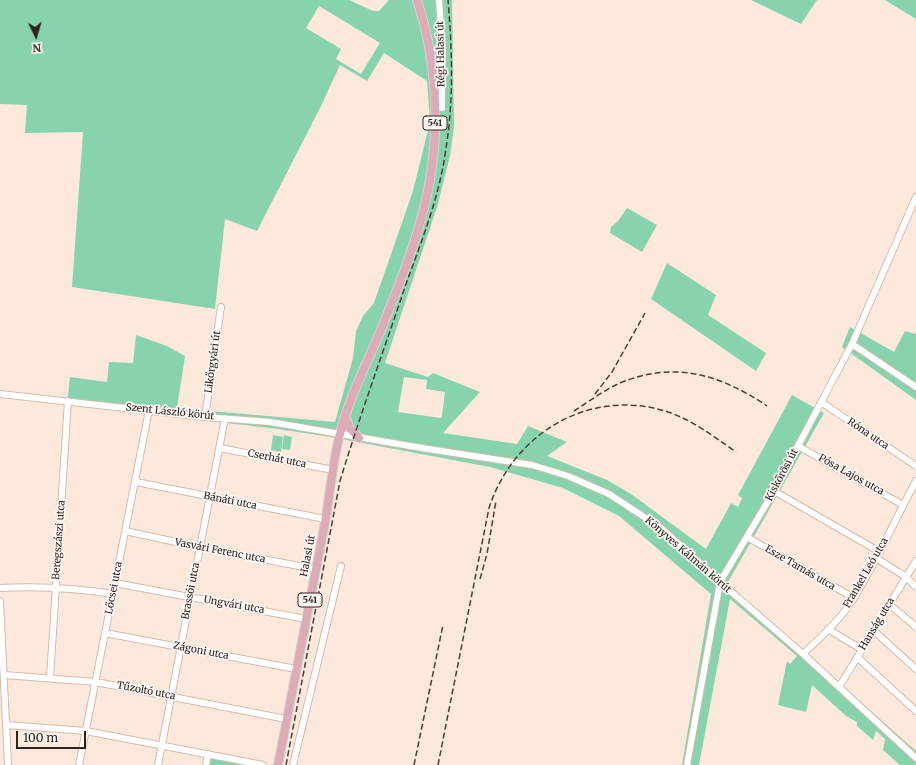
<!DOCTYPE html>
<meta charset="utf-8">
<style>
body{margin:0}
#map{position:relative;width:916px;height:765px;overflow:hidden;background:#fde9dc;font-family:Merriweather,serif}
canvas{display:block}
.north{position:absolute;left:16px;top:16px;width:40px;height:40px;-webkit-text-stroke:3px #fff9f6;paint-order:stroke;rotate:175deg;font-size:11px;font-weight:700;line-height:16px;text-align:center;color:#2e241f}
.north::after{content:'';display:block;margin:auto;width:14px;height:18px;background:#2e241f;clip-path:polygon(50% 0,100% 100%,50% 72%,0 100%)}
.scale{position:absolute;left:16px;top:731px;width:70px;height:18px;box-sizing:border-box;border:2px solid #2e241f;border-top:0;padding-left:5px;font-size:12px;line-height:14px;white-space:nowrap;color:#2e241f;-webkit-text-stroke:3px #fff9f6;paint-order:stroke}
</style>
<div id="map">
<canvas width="916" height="765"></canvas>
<div class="north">N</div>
<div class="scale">100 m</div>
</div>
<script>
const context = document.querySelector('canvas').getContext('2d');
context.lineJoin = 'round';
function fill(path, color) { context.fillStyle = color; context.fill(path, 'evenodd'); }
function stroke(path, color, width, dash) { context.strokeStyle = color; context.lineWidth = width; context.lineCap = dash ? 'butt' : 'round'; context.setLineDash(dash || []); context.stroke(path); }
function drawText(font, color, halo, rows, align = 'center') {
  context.font = font + ' Merriweather,serif'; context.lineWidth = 3.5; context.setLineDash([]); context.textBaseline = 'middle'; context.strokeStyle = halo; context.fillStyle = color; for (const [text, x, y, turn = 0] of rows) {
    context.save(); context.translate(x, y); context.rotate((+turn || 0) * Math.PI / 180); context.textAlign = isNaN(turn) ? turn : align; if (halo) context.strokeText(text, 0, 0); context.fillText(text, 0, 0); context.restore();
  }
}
fill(new Path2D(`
 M 0,0 L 349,0 L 373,11 L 379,11 L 389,0 L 452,0 L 454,127 L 450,156 L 437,207 L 385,363 L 428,377 L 433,373 L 480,392 L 443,433 L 517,444 L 528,426 L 567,442 L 547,456 L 607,480 L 631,494 L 706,549 L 731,503 L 738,507 L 742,498 L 738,495 L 792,395 L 824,413 L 727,584 L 916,751 L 916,765 L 900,765 L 883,750 L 885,739 L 876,731 L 873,740 L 857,726 L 857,722 L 846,716 L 812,685 L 806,712 L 778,705 L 787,661 L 790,664 L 797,656 L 730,599 L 699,765 L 682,765 L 711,594 L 619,516 L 563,488 L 490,467 L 331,437 L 271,428 L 67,405 L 70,377 L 107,382 L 109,362 L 133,363 L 136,335 L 167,346 L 185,356 L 177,408 L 335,422 L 353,358 L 356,331 L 363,316 L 374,303 L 413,191 L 430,122 L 427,81 L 384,53 L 367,81 L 340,65 L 320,108 L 257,231 L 225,219 L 215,309 L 72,287 L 83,132 L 25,133 L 27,105 L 0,104 ZM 319,6 L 380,43 L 361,74 L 336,59 L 341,49 L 306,28 ZM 404,377 L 427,380 L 426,389 L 445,392 L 442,416 L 441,418 L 398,412 Z
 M 751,0 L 817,0 L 801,24 Z
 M 885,0 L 916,0 L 916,19 Z
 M 627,208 L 657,225 L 642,252 L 610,233 L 611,227 L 618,221 Z
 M 667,263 L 716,295 L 708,315 L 766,353 L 756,371 L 651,299 Z
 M 850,327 L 894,352 L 905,331 L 916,334 L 916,400 L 842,347 Z
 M 273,435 L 283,437 L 281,452 L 271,450 Z
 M 284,435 L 292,437 L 290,450 L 282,449 Z
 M 211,756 L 255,765 L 208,765 L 209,758 Z`), '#86d3ae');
const minor = new Path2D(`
 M 439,0 L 442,42 L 442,108
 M 852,344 L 916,387
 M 0,394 L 205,417 L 270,422 L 428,449 L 532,465 L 568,476 L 609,494 L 661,528 L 720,582 L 803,654 L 916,758
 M 821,402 L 916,466
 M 205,417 L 221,307
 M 798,446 L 903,505
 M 220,448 L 333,470
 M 136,482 L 325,519
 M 774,491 L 880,552
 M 125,531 L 199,547 L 315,569
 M 747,537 L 854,598
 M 876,558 L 906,577 L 916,587
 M 115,583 L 306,619
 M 0,588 C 38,586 75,588 113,594
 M 0,601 L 8,765
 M 889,604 L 916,627
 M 828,629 L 861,649
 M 873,630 L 916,669
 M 105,633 L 296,669
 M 803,654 C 821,637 841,619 854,598 C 877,560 895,520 916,481
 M 857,657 L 916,711
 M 4,675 L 96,682 L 286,719
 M 50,678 L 68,401
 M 839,687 L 916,561
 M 6,725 L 86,731 L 263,765
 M 79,765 L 149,410
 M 158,765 L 225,418
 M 206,765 L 208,754
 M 293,765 L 341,566
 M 687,765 L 720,582 L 774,491 L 852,344 L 916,197`);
const major = new Path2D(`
 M 345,416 L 349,427 L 359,438
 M 278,765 C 293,686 308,607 324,528 C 330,496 332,464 340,434 C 350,394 370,358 385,320 C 403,276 422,227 430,180 C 440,121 436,57 417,0`);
stroke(minor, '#d4bcad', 8);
stroke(major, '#d5d3d2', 10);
stroke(minor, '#fff', 6);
stroke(major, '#dcabb5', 8);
stroke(new Path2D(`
 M 595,394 L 612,372 L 645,313
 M 574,411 C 588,402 603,391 618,384 C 672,360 720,374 767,406
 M 480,579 L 487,554 L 496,501
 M 286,765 L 340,481 C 360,415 384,350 406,284 C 422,240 440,195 446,148 C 454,99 452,49 448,0
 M 414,765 L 443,625
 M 438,765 L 489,508 C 513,434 588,388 665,411 C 691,419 713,436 736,452`), '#4a3f38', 1.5, [6, 3]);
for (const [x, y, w] of [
 [435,123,24],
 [310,600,24]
]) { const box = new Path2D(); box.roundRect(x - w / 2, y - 7, w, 14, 3); context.fillStyle = '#fff9f6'; context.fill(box); stroke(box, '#2e241f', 1); }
drawText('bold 9px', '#2e241f', null, [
 ["541",435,123],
 ["541",310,600]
]);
drawText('10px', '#2e241f', '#fff9f6', [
 ["Régi Halasi út",441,54,-91],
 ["Likőrgyári út",213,362,-82],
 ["Szent László körút",170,412,6],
 ["Róna utca",868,434,34],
 ["Cserhát utca",277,459,11],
 ["Kiskőrösi út",782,475,-62],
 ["Pósa Lajos utca",851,475,29],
 ["Bánáti utca",230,501,11],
 ["Beregszászi utca",59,540,-86],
 ["Vasvári Ferenc utca",220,551,11],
 ["Könyves Kálmán körút",688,555,41],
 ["Halasi út",308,556,-79],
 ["Esze Tamás utca",800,568,30],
 ["Frankel Leó utca",866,573,-60],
 ["Lőcsei utca",114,588,-79],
 ["Brassói utca",191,591,-79],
 ["Ungvári utca",234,605,10],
 ["Hanság utca",877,624,-59],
 ["Zágoni utca",201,651,11],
 ["Tűzoltó utca",146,691,11]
]);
</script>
